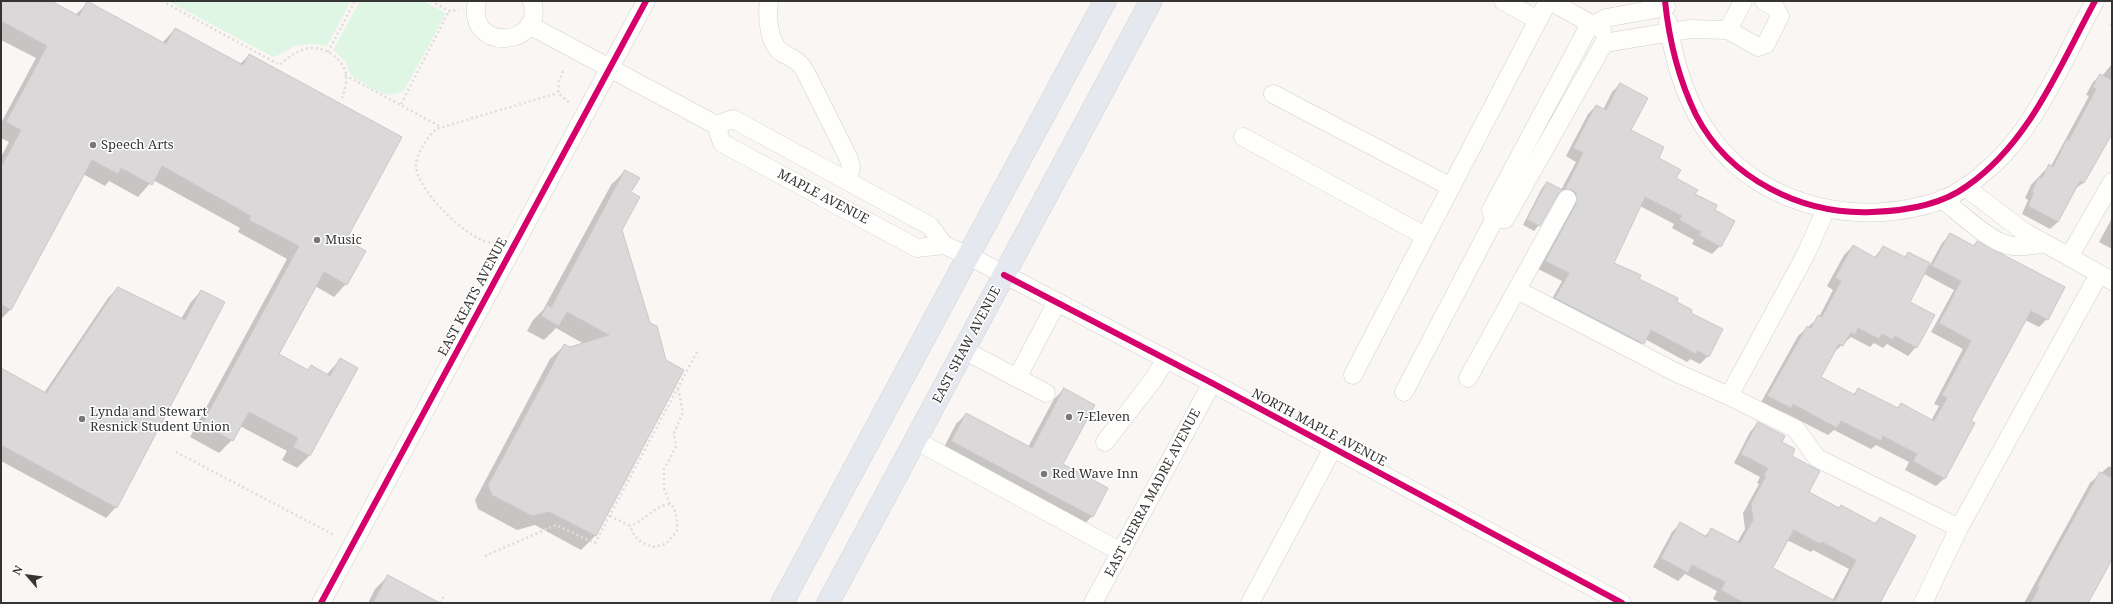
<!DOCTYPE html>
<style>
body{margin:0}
#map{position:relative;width:2113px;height:604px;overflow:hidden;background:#f9f6f4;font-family:"Noto Serif",serif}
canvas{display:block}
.frame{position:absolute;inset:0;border:2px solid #363432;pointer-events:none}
.north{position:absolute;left:8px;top:556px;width:40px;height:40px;-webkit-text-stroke:3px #fff;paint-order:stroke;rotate:298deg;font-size:11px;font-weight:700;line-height:16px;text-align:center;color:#363432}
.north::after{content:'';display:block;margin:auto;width:14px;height:18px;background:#363432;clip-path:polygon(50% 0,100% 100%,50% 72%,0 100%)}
</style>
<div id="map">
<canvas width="2113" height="604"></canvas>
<div class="frame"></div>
<div class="north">N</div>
</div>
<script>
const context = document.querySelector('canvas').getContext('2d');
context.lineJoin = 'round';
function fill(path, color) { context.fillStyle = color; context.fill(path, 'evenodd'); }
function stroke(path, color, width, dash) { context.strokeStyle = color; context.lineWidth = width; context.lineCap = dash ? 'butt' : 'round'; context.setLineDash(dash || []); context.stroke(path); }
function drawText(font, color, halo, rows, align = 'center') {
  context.font = font + ' "Noto Serif",serif'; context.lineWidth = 3; context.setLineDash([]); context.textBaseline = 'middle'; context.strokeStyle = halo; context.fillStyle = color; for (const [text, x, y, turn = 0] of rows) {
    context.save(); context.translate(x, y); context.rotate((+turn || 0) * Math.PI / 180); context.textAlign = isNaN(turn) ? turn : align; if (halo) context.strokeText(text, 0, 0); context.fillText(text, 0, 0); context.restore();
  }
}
fill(new Path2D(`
 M 168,1 L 351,1 L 327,46 C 319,44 308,43 299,45 C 290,47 284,54 273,57 Z
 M 360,1 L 423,1 L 446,13 L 405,89 C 390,104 366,84 350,75 L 346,62 L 333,50 Z`), '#e0f6e5');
fill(new Path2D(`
 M 1,1 L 49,1 L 75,15 L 88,3 L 162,43 L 175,29 L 240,64 L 249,55 L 345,240 L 346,284 L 334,297 L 315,286 L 278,355 L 307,371 L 311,367 L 326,375 L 340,360 L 357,369 L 309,456 L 297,468 L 282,460 L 287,451 L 240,426 L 232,440 L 219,453 L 190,437 L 287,259 L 238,232 L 240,228 L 153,180 L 138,197 L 109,181 L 105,186 L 83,174 L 11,309 L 1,319 L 1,157 L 9,142 L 1,138 L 1,123 L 36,58 L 1,40 Z
 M 2112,64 L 2112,131 L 2083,183 L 2075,189 L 2058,222 L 2050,229 L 2022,214 L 2028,200 L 2025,198 L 2031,185 L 2049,166 L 2051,166 L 2089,96 L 2086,95 L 2093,82 L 2101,75 L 2102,76 Z
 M 1620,84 L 1630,130 L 1675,179 L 1713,210 L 1720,246 L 1712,254 L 1692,244 L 1694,240 L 1672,228 L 1674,224 L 1640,206 L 1612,263 L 1675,302 L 1689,314 L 1708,356 L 1700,364 L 1690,359 L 1687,362 L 1645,339 L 1635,351 L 1548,306 L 1562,281 L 1538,269 L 1564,197 L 1557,197 L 1560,192 L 1556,195 L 1539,225 L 1534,231 L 1523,225 L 1542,188 L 1547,183 L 1561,190 L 1576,162 L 1566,156 L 1588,114 L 1596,106 L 1603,110 L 1612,92 Z
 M 625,171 L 630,193 L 621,230 L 649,323 L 665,361 L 683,371 L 595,536 L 581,550 L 535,525 L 517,530 L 478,509 L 475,500 L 550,359 L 565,345 L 570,348 L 584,344 L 556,328 L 544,340 L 527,331 L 533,320 L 543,310 L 611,185 Z
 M 2112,218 L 2112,249 L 2099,242 Z
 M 1950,235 L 1972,246 L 1977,242 L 2047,319 L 2039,327 L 2025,320 L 1970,421 L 1945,478 L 1936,486 L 1905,470 L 1909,462 L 1876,445 L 1871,449 L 1834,430 L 1828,435 L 1785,413 L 1782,416 L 1760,404 L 1798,336 L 1819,317 L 1833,290 L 1827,286 L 1844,255 L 1853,246 L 1874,258 L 1883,247 L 1903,258 L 1908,253 L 1930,265 L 1942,243 ZM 1924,274 L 1954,290 L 1931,332 L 1963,349 L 1934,404 L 1939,406 L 1931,421 L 1901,404 L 1897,409 L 1858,389 L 1853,395 L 1820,377 L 1833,353 L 1851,337 L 1870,347 L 1874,343 L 1883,348 L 1887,344 L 1908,356 L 1916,347 L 1909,302 Z
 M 118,288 L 181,319 L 191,302 L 201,291 L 116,507 L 106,518 L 1,461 L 1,369 L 44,393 L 108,298 Z
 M 1064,389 L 1062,465 L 1092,516 L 1083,526 L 942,451 L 956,424 L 966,414 L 1028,447 L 1054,399 Z
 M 1758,423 L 1781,443 L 1790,456 L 1807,492 L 1839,509 L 1874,524 L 1880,518 L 1915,536 L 1880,603 L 1721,603 L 1713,599 L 1717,591 L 1685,574 L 1678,581 L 1653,567 L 1672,532 L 1680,524 L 1705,536 L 1711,530 L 1737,543 L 1745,529 L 1743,513 L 1759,484 L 1757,483 L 1760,477 L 1734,463 L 1750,432 ZM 1787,540 L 1811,552 L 1813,550 L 1849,569 L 1832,601 L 1772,569 Z
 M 2109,466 L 2112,468 L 2112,555 L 2086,603 L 2024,603 L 2090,483 Z
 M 388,576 L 438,603 L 368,603 L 375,589 Z`), '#0003');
const building = new Path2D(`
 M 1,1 L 51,1 L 79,16 L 87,1 L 166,44 L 175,28 L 243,65 L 249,54 L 402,137 L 346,240 L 366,251 L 347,285 L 324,272 L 279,354 L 308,370 L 311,365 L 330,376 L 340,358 L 358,368 L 310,456 L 293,447 L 298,438 L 249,412 L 233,441 L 202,424 L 299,246 L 249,220 L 251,216 L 162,166 L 152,185 L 121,168 L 118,174 L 92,160 L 11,310 L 1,304 L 1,167 L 21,130 L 6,122 L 47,46 L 1,21 Z
 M 2100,74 L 2112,80 L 2112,134 L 2084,183 L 2080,181 L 2058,222 L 2028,206 L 2034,192 L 2032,191 L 2039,177 L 2042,178 L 2049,164 L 2053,167 L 2067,139 L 2069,140 L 2096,89 L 2093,87 Z
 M 1620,83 L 1648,98 L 1631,130 L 1664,147 L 1659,158 L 1681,170 L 1676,178 L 1698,190 L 1695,194 L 1717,205 L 1715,210 L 1735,221 L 1721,247 L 1699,235 L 1701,232 L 1679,220 L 1682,216 L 1645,197 L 1614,263 L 1641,275 L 1639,279 L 1678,298 L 1677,302 L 1692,310 L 1691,313 L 1723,329 L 1709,357 L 1698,351 L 1696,354 L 1651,330 L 1644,344 L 1555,298 L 1569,273 L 1545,261 L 1576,204 L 1576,193 L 1572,190 L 1565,189 L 1583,153 L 1573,148 L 1596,105 L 1606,110 Z
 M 625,170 L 640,178 L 631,192 L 640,197 L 622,230 L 650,323 L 657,326 L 666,360 L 684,370 L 596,536 L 549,512 L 532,516 L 492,495 L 488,485 L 564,344 L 570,347 L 609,335 L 567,312 L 559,326 L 541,316 L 547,305 L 551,307 Z
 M 1547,182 L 1563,190 L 1558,194 L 1540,226 L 1527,220 Z
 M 1950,233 L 1974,246 L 1977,241 L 2065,287 L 2048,320 L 2031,311 L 1971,421 L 1975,423 L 1945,479 L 1913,461 L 1917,454 L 1883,436 L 1881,441 L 1841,421 L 1837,428 L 1793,404 L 1791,408 L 1767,396 L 1807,326 L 1811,328 L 1818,315 L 1822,317 L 1841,281 L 1835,278 L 1853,245 L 1876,258 L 1883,246 L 1905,257 L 1908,252 L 1930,263 L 1910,302 L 1935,315 L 1917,348 L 1895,336 L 1893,340 L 1882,334 L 1879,339 L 1858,328 L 1855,335 L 1851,332 L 1843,346 L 1839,344 L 1821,377 L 1855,395 L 1858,388 L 1898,408 L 1901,403 L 1934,421 L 1947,398 L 1942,395 L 1971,341 L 1939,323 L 1961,281 L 1932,266 Z
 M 118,287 L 185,320 L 201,290 L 225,302 L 117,508 L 1,445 L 1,368 L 46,393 Z
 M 1064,388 L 1095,405 L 1063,464 L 1108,488 L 1093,517 L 951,441 L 966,413 L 1032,448 Z
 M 1758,422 L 1785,436 L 1782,442 L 1795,449 L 1792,456 L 1820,471 L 1809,492 L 1839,508 L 1841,505 L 1876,524 L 1880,517 L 1916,536 L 1880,603 L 1744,603 L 1721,590 L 1725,582 L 1692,565 L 1688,573 L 1661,558 L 1680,522 L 1707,537 L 1711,528 L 1740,543 L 1753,520 L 1751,504 L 1766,476 L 1764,475 L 1768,468 L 1741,454 ZM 1794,530 L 1820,544 L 1822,542 L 1856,560 L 1835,601 L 1773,568 Z
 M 2100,472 L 2112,478 L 2112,558 L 2107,569 L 2088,603 L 2031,603 L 2039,587 L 2037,586 Z
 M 388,575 L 440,603 L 373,603 Z`);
fill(building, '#dad8d8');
stroke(building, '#c9c7c7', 1);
const minor = new Path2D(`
 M 477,1 C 465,53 546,48 532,1
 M 769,1 C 767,15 768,42 781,52 C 791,58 799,60 805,71 L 849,159 L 851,167 L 848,181
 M 1503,1 L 1538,20
 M 1550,1 L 1602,30
 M 1666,7 L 1606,18 L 1588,28 L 1491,210 L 1494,220 L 1505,219 L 1604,43 L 1690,29 L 1728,30 L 1758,47 L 1766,44 L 1780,16 L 1775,7 L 1764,1
 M 1668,22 C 1674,63 1687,106 1713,140 C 1765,209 1863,228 1942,200 C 1959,193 1974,182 1987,170 C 2034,132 2066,54 2095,1
 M 529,25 L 716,125 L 722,143 L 917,248 L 944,245 L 969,256 L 1212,383 L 1622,603
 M 1728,30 L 1743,1
 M 1273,94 L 1451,187
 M 716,125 L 733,119 L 930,226 L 944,245
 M 1243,137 L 1425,236
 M 1965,187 L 2023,231 L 2112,281
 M 1942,199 C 1958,211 1990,242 2008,245 C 2020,248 2033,245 2045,243
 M 1826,209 L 1806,254 L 1729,396 L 1796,429 L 1817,458 L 1959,528 L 2099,274
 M 2069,257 L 2112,182
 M 1517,290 L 1677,373 L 1729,396
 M 964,350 L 1017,378 L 1057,302
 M 1353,375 L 1548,1
 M 1017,378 L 1046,393
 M 1468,378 L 1567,199
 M 1404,392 L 1494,220
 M 915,440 L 1121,552
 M 1105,442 L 1153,380 L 1166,359
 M 321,603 L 646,1
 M 1093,603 L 1212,383
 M 1250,603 L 1333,448
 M 1923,603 L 1959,528`);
const major = new Path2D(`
 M 782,603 L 1105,1
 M 828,603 L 1151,1`);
stroke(minor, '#d1d0ce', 19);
stroke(major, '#d4d3d2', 23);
stroke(new Path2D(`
 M 162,1 L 280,65 C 295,50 314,41 333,55 C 337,58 343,65 345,70 C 348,78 345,89 342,98
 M 431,1 L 449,11 L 459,10
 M 2110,24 L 2112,25
 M 328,52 L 355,1
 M 563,71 L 559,81 L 558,93 L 571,104
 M 345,75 L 441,127
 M 401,104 L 449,11
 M 495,243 C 470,244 418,191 416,167 C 416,153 427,138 436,129 L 558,93
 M 176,452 L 334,535
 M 670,504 L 664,488 L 664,469 L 676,447 L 674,433 L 683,412 L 678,389
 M 610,516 L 630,526 L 634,535 L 641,542 L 653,547 L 666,544 L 677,531 L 677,520 L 674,508 L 670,504 C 652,507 646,520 630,526
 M 485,556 L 556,525 L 595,543 L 698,350
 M 440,603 L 445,594`), '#dedddc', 2.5, [2, 3]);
stroke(minor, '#fefefd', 18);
stroke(major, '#e5e8ee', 22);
stroke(new Path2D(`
 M 1665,1 C 1669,40 1679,80 1696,115 C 1729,179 1802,215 1872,212 C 1904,211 1940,206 1967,186 C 2030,142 2059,67 2095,1
 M 1004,275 L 1212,383 L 1622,603
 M 321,603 L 646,1`), '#d6006c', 6);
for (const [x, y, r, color] of [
 [93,145,4,"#7a7876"],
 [317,240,4,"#7a7876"],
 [1069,417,4,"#7a7876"],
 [82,419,4,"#7a7876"],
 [1044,474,4,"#7a7876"]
]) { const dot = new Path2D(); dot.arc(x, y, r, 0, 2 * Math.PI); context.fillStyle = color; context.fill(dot); stroke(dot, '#fff', 1.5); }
drawText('13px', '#363432', '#fff', [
 ["Speech Arts",101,145],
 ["Music",325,240],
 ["Lynda and Stewart",90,412],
 ["Resnick Student Union",90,427],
 ["7-Eleven",1077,417],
 ["Red Wave Inn",1052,474]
], 'left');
drawText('13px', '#363432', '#fff', [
 ["MAPLE AVENUE",823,197,28],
 ["EAST KEATS AVENUE",473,297,-62],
 ["EAST SHAW AVENUE",967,345,-62],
 ["NORTH MAPLE AVENUE",1319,428,28],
 ["EAST SIERRA MADRE AVENUE",1153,493,-62]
]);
</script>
